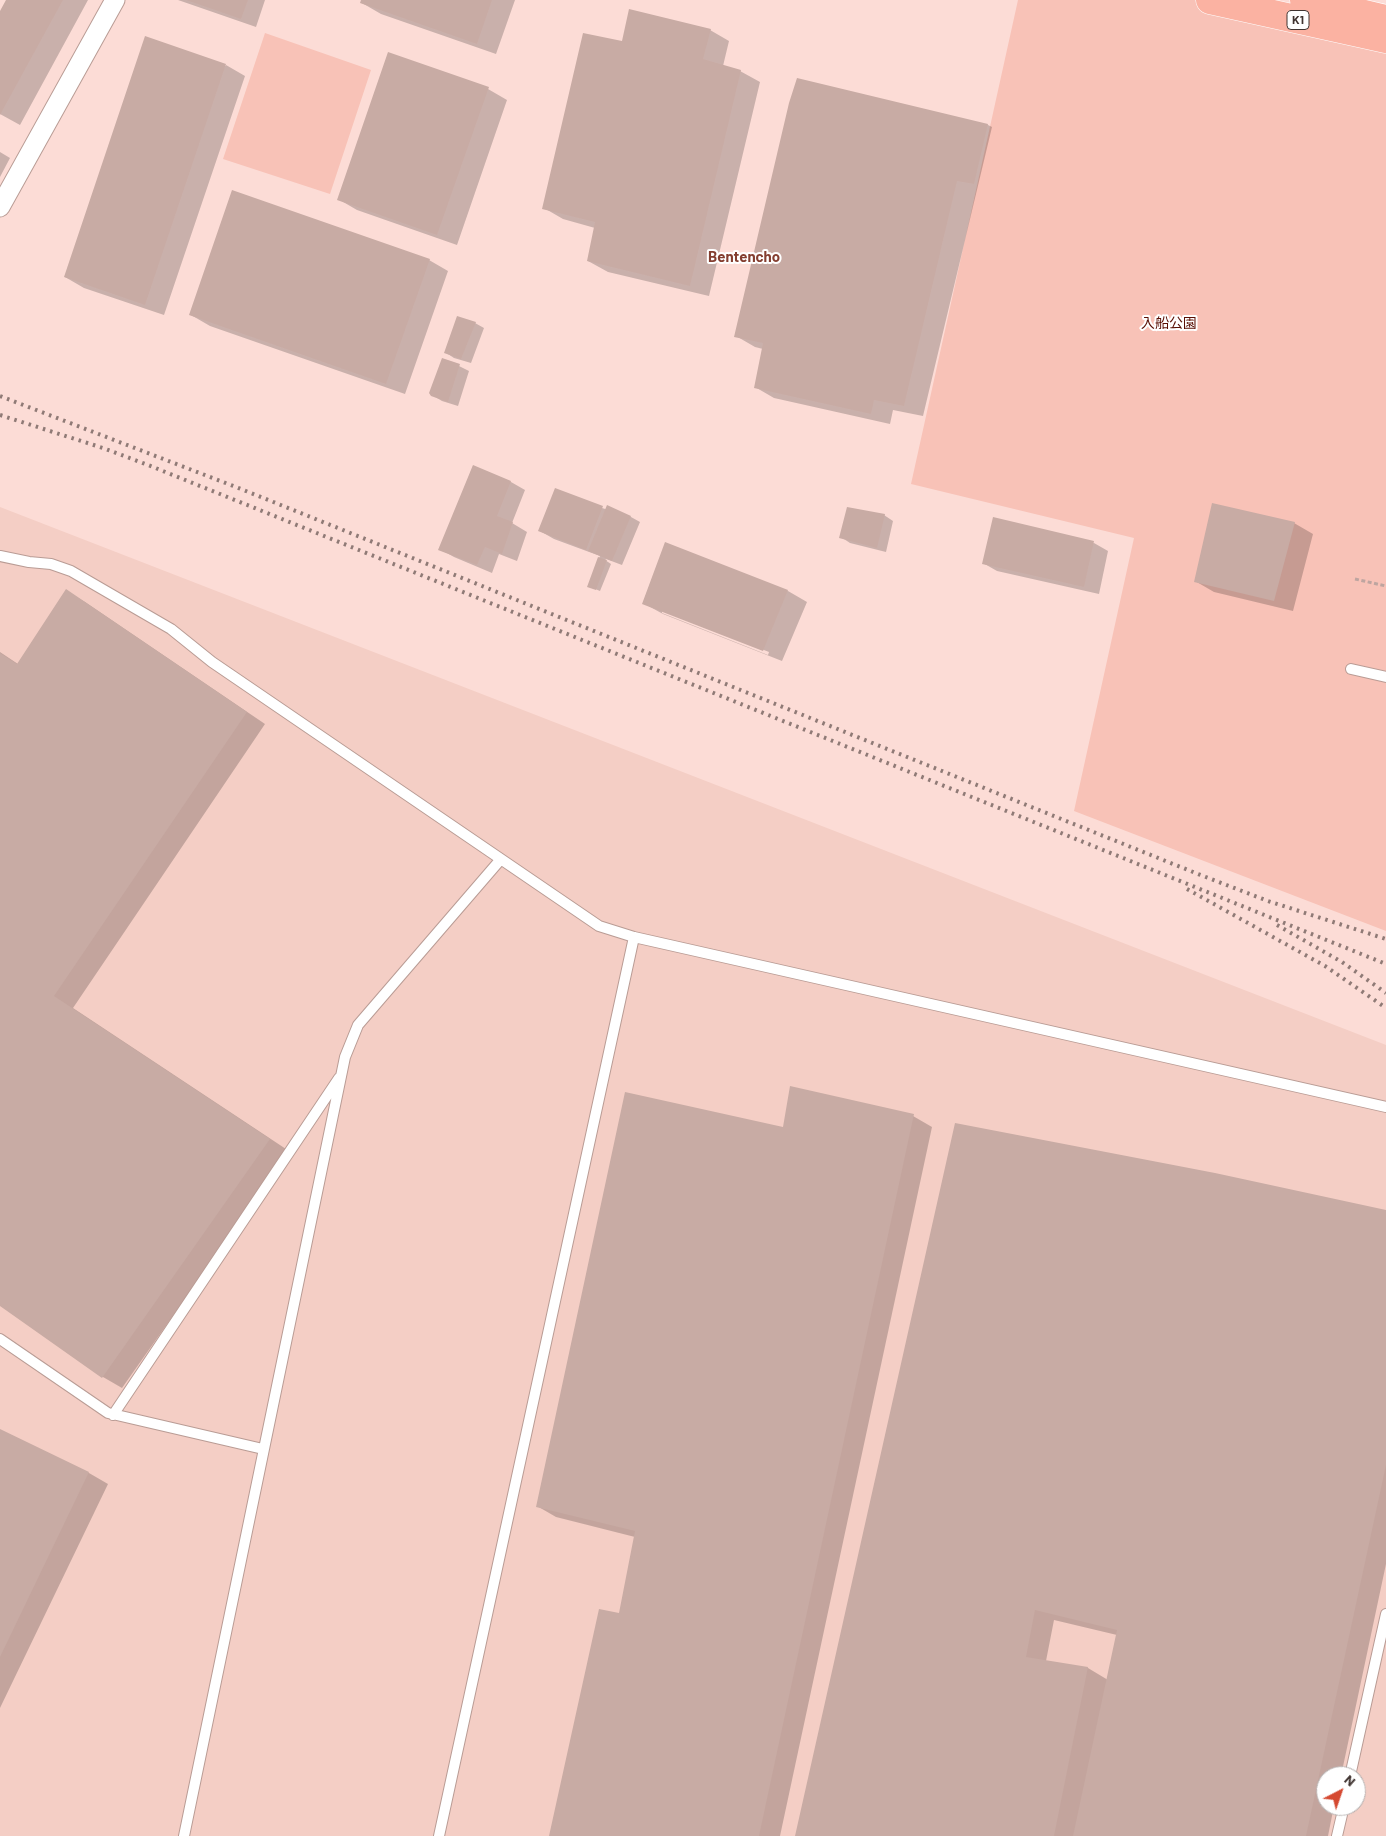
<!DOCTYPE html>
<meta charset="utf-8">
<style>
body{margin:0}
#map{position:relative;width:1386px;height:1836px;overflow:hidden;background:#fcdcd6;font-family:Barlow,sans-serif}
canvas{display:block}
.north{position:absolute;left:1316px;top:1766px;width:50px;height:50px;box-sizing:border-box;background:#fff;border:1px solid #b3aead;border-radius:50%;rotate:41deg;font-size:14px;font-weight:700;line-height:20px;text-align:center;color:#403431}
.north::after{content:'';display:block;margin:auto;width:18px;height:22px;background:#d54931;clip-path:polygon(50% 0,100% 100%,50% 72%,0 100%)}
</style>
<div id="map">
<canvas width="1386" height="1836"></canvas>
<div class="north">N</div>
</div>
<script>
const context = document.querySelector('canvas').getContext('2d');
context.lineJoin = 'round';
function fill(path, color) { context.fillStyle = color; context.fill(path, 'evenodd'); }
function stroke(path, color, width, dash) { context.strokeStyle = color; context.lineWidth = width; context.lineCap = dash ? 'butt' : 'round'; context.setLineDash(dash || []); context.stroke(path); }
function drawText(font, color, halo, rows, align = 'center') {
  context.font = font + ' Barlow,"Noto Sans JP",sans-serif'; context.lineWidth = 4; context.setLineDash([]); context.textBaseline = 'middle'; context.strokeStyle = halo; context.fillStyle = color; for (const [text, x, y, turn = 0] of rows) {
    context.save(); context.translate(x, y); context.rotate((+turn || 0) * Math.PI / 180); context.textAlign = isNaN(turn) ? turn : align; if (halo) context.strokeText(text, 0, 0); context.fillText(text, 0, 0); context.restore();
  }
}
fill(new Path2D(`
 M 0,507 L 1386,1045 L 1386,1836 L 0,1836 ZM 1326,1776 L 1356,1776 L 1356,1806 L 1326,1806 Z`), '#f4cec5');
fill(new Path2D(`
 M 1018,0 L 1264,0 L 1386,21 L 1386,931 L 1074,811 L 1134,538 L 911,484 Z
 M 265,33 L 371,70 L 330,194 L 223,159 Z`), '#f8c2b7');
fill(new Path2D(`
 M 7,0 L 88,0 L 20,125 L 0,114 L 0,13 Z
 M 178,0 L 265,0 L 256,27 Z
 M 363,0 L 515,0 L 496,54 L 381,14 L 362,3 Z
 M 710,30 L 729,41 L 723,66 L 740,71 L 760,82 L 709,296 L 608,272 L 588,261 L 595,228 L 563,219 L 544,208 L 623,43 Z
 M 226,65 L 245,76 L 164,315 L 84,288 L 65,277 Z
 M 797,80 L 988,125 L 992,127 L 923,416 L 893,410 L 890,424 L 774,398 L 755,387 L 763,349 L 755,347 L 736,336 Z
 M 488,89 L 507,100 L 457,245 L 357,210 L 338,199 Z
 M 0,152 L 10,158 L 0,177 Z
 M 429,260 L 448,271 L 405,394 L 210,326 L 191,315 Z
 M 475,323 L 484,328 L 471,363 L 454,358 L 445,352 Z
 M 459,366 L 469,371 L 458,406 L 442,401 L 432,395 Z
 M 473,466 L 511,482 L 525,490 L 512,523 L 527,532 L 517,561 L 499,554 L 492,573 L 454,557 L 440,549 Z
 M 602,508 L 631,517 L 640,522 L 622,565 L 606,559 L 605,560 L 611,564 L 600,591 L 588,586 L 600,556 L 554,539 L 540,531 Z
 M 884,515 L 893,521 L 886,552 L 850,543 L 841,537 Z
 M 1294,523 L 1313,534 L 1293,611 L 1214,592 L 1195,581 Z
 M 1094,543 L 1108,551 L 1099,594 L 997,571 L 983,563 Z
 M 665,544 L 788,591 L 807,602 L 782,661 L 663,614 L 643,603 ZM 662,610 L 769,652 L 768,655 L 662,613 Z
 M 66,591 L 85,602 L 265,724 L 73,1008 L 289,1151 L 122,1388 L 103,1377 L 0,1305 L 0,652 L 18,664 Z
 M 913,1116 L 932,1127 L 780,1836 L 550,1836 L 620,1614 L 635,1537 L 556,1517 L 537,1506 L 784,1128 Z
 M 1386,1212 L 1386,1564 L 1341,1776 L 1326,1776 L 1326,1806 L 1334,1806 L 1328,1836 L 796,1836 ZM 1054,1620 L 1117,1635 L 1108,1680 L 1088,1668 L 1046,1661 Z
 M 0,1430 L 89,1473 L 108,1484 L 0,1708 Z`), '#0003');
fill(new Path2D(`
 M 6,0 L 63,0 L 0,115 L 0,11 Z
 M 186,0 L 248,0 L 241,19 Z
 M 361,0 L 492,0 L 477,44 L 360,3 Z
 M 629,9 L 711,29 L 703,59 L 741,70 L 690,286 L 587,261 L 595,222 L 542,209 L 583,33 L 622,41 Z
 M 145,36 L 226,64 L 145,305 L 64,277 Z
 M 388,52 L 489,87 L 437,235 L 337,200 Z
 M 797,78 L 988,124 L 974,184 L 957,181 L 904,406 L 874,400 L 871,414 L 754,388 L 763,343 L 734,337 L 789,103 Z
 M 232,190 L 430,259 L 386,384 L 189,315 Z
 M 457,316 L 476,322 L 461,359 L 444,353 Z
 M 442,358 L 460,364 L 448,402 L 431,396 L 429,393 Z
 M 473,465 L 511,481 L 497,516 L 513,522 L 502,554 L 485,547 L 477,565 L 438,550 Z
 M 555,488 L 603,506 L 586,550 L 538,531 Z
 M 1212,503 L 1295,522 L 1274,601 L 1194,582 Z
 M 607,505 L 631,516 L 612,561 L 588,551 Z
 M 847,507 L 885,514 L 877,548 L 839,538 Z
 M 993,517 L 1094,541 L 1084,587 L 982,564 Z
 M 665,542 L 788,590 L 763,651 L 642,604 Z
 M 598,557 L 607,560 L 596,590 L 587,587 Z
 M 66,589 L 247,712 L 54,996 L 270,1139 L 102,1378 L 0,1306 L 0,653 L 17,664 Z
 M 790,1086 L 914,1114 L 759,1836 L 549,1836 L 599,1609 L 619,1613 L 635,1531 L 536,1507 L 625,1092 L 783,1127 Z
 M 955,1123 L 1215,1173 L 1386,1210 L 1386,1465 L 1306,1836 L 1073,1836 L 1117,1630 L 1035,1610 L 1026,1657 L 1088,1667 L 1054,1836 L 795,1836 Z
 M 0,1429 L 89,1472 L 0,1657 Z`), '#c8aba4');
const service = new Path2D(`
 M 0,556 L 29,562 L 51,564 L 71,571 L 171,629 L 212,662 L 599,926 L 634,937 L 1386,1107
 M 1351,669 L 1386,677
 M 0,1339 L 108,1413 L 263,1449
 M 113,1415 L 339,1078
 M 1350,1776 L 1386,1614
 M 184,1836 L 345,1057 L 358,1025 L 501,859
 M 439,1836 L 634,937
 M 1337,1836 L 1344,1806`);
const minor = new Path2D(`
 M 0,207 L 115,0`);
const motorway = new Path2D(`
 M 1210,0 L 1386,39
 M 1304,0 L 1386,19`);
stroke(service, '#b99c95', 12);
stroke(minor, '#b99c95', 21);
stroke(motorway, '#fff', 29);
stroke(new Path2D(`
 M 1355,579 L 1386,586`), '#bea5a0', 3, [4, 2.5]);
stroke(service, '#fff', 10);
stroke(minor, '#fff', 19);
stroke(motorway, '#fbb2a2', 28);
stroke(new Path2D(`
 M 0,396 L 236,487 L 1198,874 L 1268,901 L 1386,939
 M 0,415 L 103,448 L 148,465 L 1386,964
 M 1187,889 L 1325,966 L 1386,1008
 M 1277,925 L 1342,962 L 1386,993`), '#8f7a76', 4, [2.5, 5]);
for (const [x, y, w] of [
 [1298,20,22]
]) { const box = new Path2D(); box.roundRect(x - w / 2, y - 9.5, w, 19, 4); context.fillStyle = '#fff'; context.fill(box); stroke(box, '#403431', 1); }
drawText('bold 12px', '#403431', null, [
 ["K1",1298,20]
]);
drawText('14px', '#590e03', '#fff', [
 ["入船公園",1169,323]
]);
drawText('bold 15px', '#843e30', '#fff', [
 ["Bentencho",744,257]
]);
</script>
